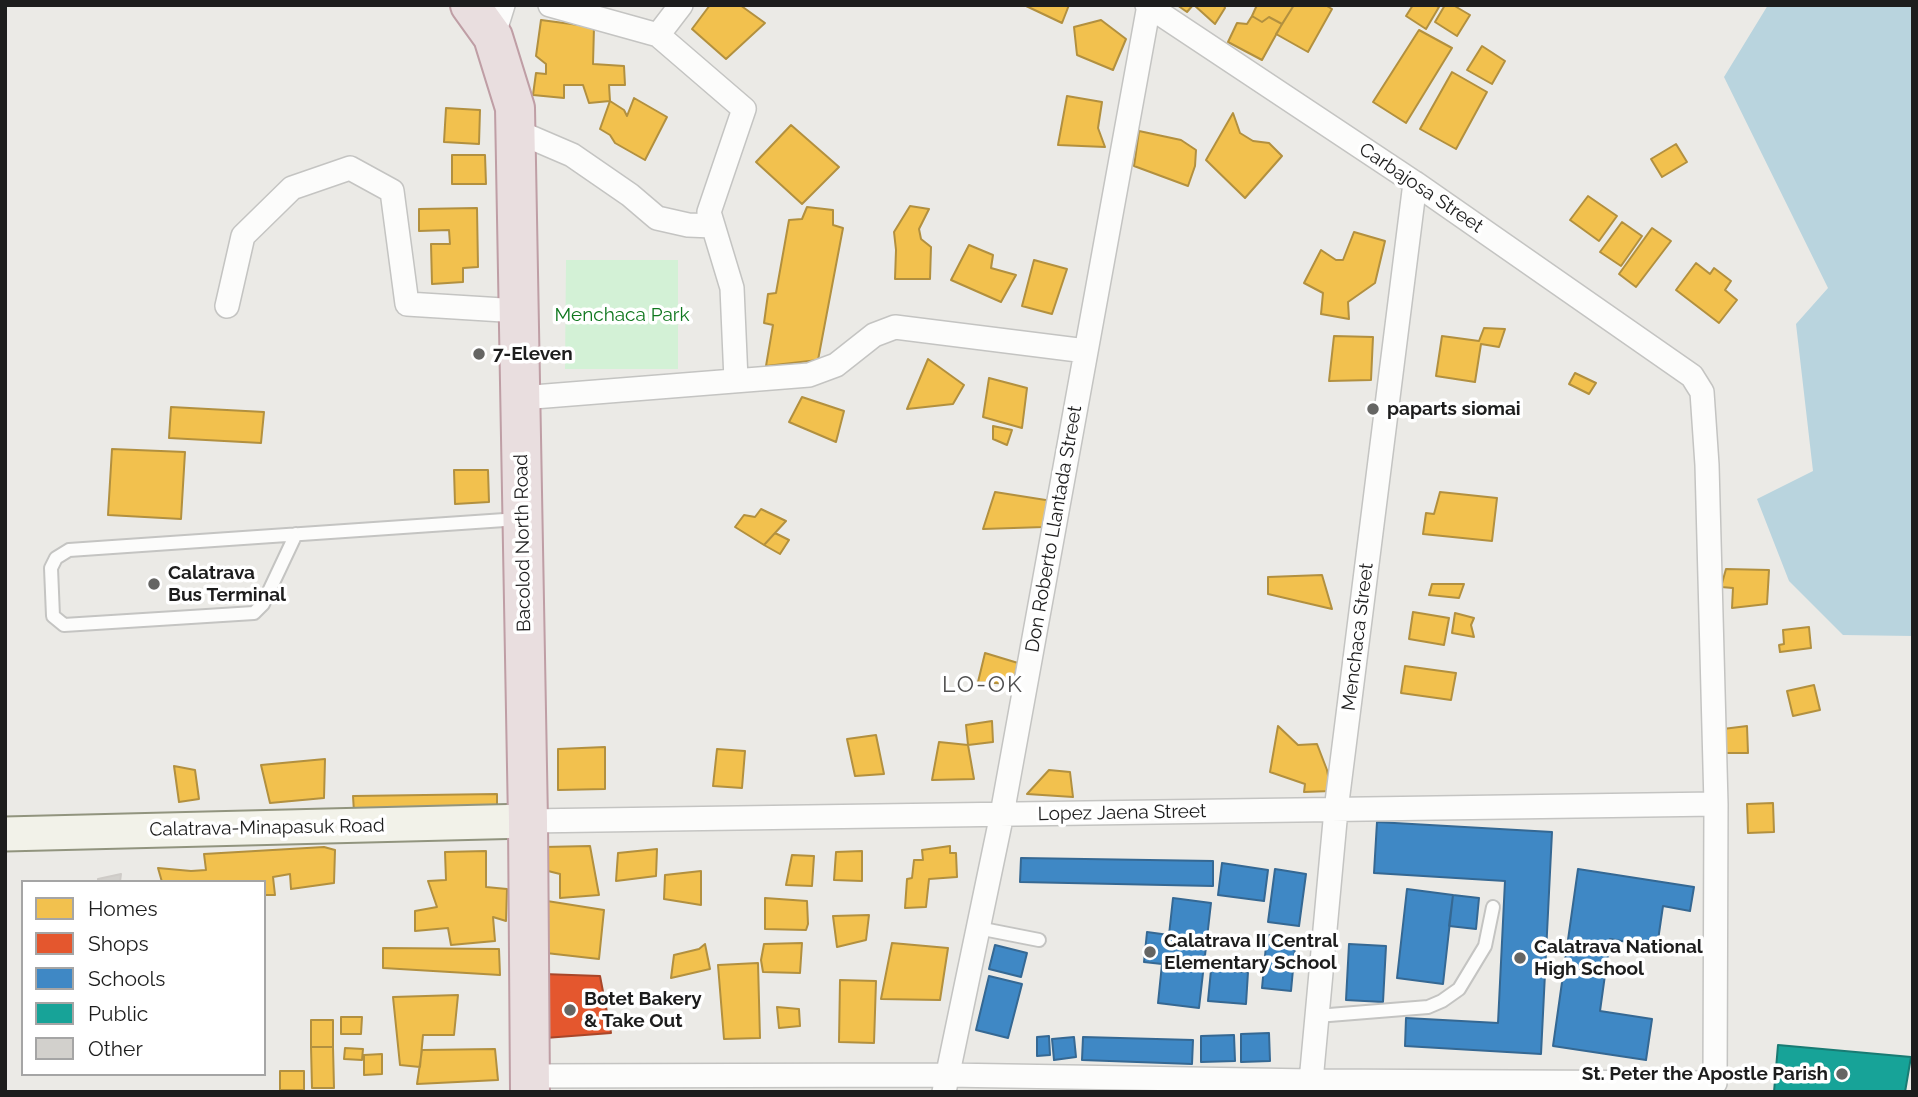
<!DOCTYPE html>
<style>
body{margin:0}
#map{position:relative;width:1918px;height:1097px;overflow:hidden;background:#ebeae6;font-family:Raleway,sans-serif}
canvas{display:block}
.frame{position:absolute;inset:0;border:7px solid #1d1d1d;pointer-events:none}
.legend{position:absolute;left:21px;top:880px;width:245px;height:196px;box-sizing:border-box;background:#fff;border:2px solid #a5a5a5;margin:0;padding:9px 12px;list-style:none;font-size:21px;color:#1d1d1d}
.legend li{display:flex;align-items:center;gap:14px;height:35px}
.legend b{width:35px;border:2px solid #a5a5a5}
</style>
<div id="map">
<canvas width="1918" height="1097"></canvas>
<div class="frame"></div>
<ul class="legend">
<li><b style="height:19px;background:#f2c14e"></b>Homes</li>
<li><b style="height:19px;background:#e4572e"></b>Shops</li>
<li><b style="height:19px;background:#3f88c5"></b>Schools</li>
<li><b style="height:19px;background:#17a398"></b>Public</li>
<li><b style="height:19px;background:#d2d0cc"></b>Other</li>
</ul>
</div>
<script>
const context = document.querySelector('canvas').getContext('2d');
context.lineJoin = 'round';
function fill(path, color) { context.fillStyle = color; context.fill(path, 'evenodd'); }
function stroke(path, color, width, dash) { context.strokeStyle = color; context.lineWidth = width; context.lineCap = dash ? 'butt' : 'round'; context.setLineDash(dash || []); context.stroke(path); }
function drawText(font, color, halo, rows, align = 'center') {
  context.font = font + ' Raleway,sans-serif'; context.lineWidth = 7; context.setLineDash([]); context.textBaseline = 'middle'; context.strokeStyle = halo; context.fillStyle = color; for (const [text, x, y, turn = 0] of rows) {
    context.save(); context.translate(x, y); context.rotate((+turn || 0) * Math.PI / 180); context.textAlign = isNaN(turn) ? turn : align; if (halo) context.strokeText(text, 0, 0); context.fillText(text, 0, 0); context.restore();
  }
}
fill(new Path2D(`
 M 566,260 L 678,260 L 678,369 L 565,369 Z`), '#d3f1d6');
fill(new Path2D(`
 M 1768,5 L 1913,5 L 1913,636 L 1843,635 L 1789,581 L 1757,499 L 1813,471 L 1796,324 L 1828,288 L 1724,77 Z`), '#b9d4de');
const homes = new Path2D(`
 M 710,5 L 740,5 L 765,23 L 726,59 L 692,29 Z
 M 1024,5 L 1069,5 L 1062,23 Z
 M 1177,5 L 1193,5 L 1187,12 Z
 M 1194,5 L 1224,5 L 1225,8 L 1215,24 Z
 M 1257,5 L 1294,5 L 1282,24 L 1269,17 L 1262,22 L 1252,16 Z
 M 1294,5 L 1325,5 L 1332,9 L 1308,52 L 1276,34 Z
 M 1413,5 L 1435,5 L 1439,7 L 1426,29 L 1406,16 Z
 M 1445,5 L 1453,5 L 1470,15 L 1457,36 L 1435,22 Z
 M 1252,16 L 1262,22 L 1269,17 L 1282,24 L 1262,60 L 1228,42 L 1237,23 L 1247,24 Z
 M 541,20 L 594,27 L 593,64 L 624,66 L 625,85 L 609,85 L 610,101 L 589,103 L 583,85 L 564,85 L 564,98 L 533,95 L 536,73 L 546,74 L 546,64 L 536,56 Z
 M 1101,20 L 1126,39 L 1113,70 L 1077,55 L 1074,27 Z
 M 1419,30 L 1452,48 L 1406,123 L 1373,102 Z
 M 1482,46 L 1505,61 L 1492,84 L 1467,70 Z
 M 1452,72 L 1487,92 L 1456,149 L 1420,129 Z
 M 1067,96 L 1102,102 L 1098,128 L 1105,147 L 1058,145 Z
 M 634,98 L 667,117 L 645,160 L 615,143 L 610,135 L 600,129 L 610,101 L 624,110 L 627,116 Z
 M 446,108 L 480,110 L 479,144 L 444,142 Z
 M 1233,113 L 1240,133 L 1253,141 L 1269,143 L 1282,156 L 1245,198 L 1206,160 Z
 M 791,125 L 839,167 L 802,204 L 756,162 Z
 M 1139,131 L 1181,140 L 1196,150 L 1195,166 L 1188,186 L 1134,166 Z
 M 1676,144 L 1687,162 L 1662,177 L 1651,159 Z
 M 452,155 L 485,155 L 486,184 L 452,184 Z
 M 1588,196 L 1617,216 L 1599,241 L 1570,220 Z
 M 910,206 L 929,209 L 919,229 L 921,239 L 931,247 L 930,279 L 895,279 L 896,250 L 894,232 Z
 M 807,207 L 833,210 L 833,225 L 843,228 L 818,360 L 766,366 L 773,325 L 764,323 L 768,294 L 776,293 L 789,220 L 802,219 Z
 M 477,208 L 478,267 L 463,268 L 463,282 L 432,284 L 431,244 L 450,244 L 449,230 L 419,231 L 419,209 Z
 M 1622,222 L 1642,236 L 1621,266 L 1600,252 Z
 M 1652,228 L 1671,241 L 1636,287 L 1619,274 Z
 M 1354,232 L 1385,241 L 1375,283 L 1348,302 L 1349,319 L 1321,314 L 1323,293 L 1304,283 L 1321,250 L 1336,260 L 1343,260 Z
 M 969,245 L 993,255 L 991,268 L 1016,275 L 1001,302 L 951,280 Z
 M 1034,260 L 1067,269 L 1052,314 L 1022,306 Z
 M 1696,263 L 1710,274 L 1714,268 L 1731,281 L 1725,290 L 1737,300 L 1719,323 L 1676,290 Z
 M 1484,328 L 1505,329 L 1499,347 L 1481,344 L 1475,382 L 1436,376 L 1442,336 L 1479,341 Z
 M 1334,336 L 1373,337 L 1371,380 L 1329,381 Z
 M 928,359 L 964,385 L 953,404 L 907,409 Z
 M 1575,373 L 1596,383 L 1589,394 L 1569,384 Z
 M 989,378 L 1027,388 L 1022,428 L 983,417 Z
 M 802,397 L 844,411 L 836,442 L 789,422 Z
 M 171,407 L 264,412 L 261,443 L 169,438 Z
 M 993,426 L 1012,430 L 1007,445 L 993,439 Z
 M 112,449 L 185,452 L 181,519 L 108,515 Z
 M 454,470 L 488,470 L 489,502 L 455,504 Z
 M 995,492 L 1052,501 L 1044,527 L 983,529 Z
 M 1440,492 L 1497,498 L 1492,541 L 1423,534 L 1426,513 L 1434,514 Z
 M 761,509 L 786,521 L 764,545 L 735,527 L 744,515 L 755,517 Z
 M 775,533 L 789,540 L 780,554 L 764,545 Z
 M 1726,569 L 1769,570 L 1767,604 L 1732,608 L 1733,588 L 1721,587 Z
 M 1322,575 L 1332,609 L 1268,594 L 1268,577 Z
 M 1432,584 L 1464,584 L 1459,598 L 1429,595 Z
 M 1413,612 L 1449,618 L 1444,645 L 1409,639 Z
 M 1455,613 L 1474,618 L 1471,625 L 1474,637 L 1452,633 Z
 M 1809,627 L 1811,648 L 1780,652 L 1779,645 L 1784,644 L 1783,630 Z
 M 985,653 L 1018,663 L 1013,684 L 978,682 Z
 M 1405,666 L 1456,673 L 1451,700 L 1401,693 Z
 M 1814,685 L 1820,710 L 1793,716 L 1787,691 Z
 M 992,721 L 993,742 L 968,745 L 966,725 Z
 M 1278,726 L 1298,745 L 1317,744 L 1327,770 L 1331,791 L 1304,792 L 1305,784 L 1270,772 Z
 M 1747,726 L 1748,753 L 1723,753 L 1723,729 Z
 M 876,735 L 884,774 L 855,776 L 847,739 Z
 M 939,742 L 968,745 L 974,779 L 932,780 Z
 M 605,747 L 605,789 L 558,790 L 558,749 Z
 M 717,749 L 745,751 L 742,788 L 713,786 Z
 M 325,759 L 324,798 L 270,803 L 261,765 Z
 M 174,766 L 195,770 L 199,799 L 179,802 Z
 M 1049,770 L 1070,772 L 1073,797 L 1027,794 Z
 M 497,794 L 497,808 L 354,812 L 353,796 Z
 M 1773,803 L 1774,832 L 1748,833 L 1747,804 Z
 M 590,846 L 599,895 L 560,898 L 560,874 L 544,870 L 544,847 Z
 M 950,846 L 950,853 L 956,853 L 957,877 L 929,879 L 926,907 L 905,908 L 907,879 L 912,878 L 914,860 L 923,860 L 922,850 Z
 M 324,847 L 335,850 L 334,883 L 291,889 L 290,874 L 273,877 L 275,895 L 264,895 L 264,882 L 162,882 L 158,868 L 191,871 L 206,870 L 204,854 Z
 M 657,849 L 656,876 L 616,881 L 618,853 Z
 M 486,851 L 486,887 L 507,889 L 506,921 L 493,917 L 495,941 L 451,945 L 448,928 L 415,931 L 415,911 L 437,907 L 428,881 L 446,880 L 445,852 Z
 M 862,851 L 862,881 L 834,880 L 836,852 Z
 M 792,855 L 814,856 L 812,886 L 786,885 Z
 M 701,871 L 701,905 L 664,899 L 665,875 Z
 M 765,898 L 807,901 L 808,924 L 806,930 L 765,929 Z
 M 547,901 L 604,910 L 599,959 L 546,953 Z
 M 869,915 L 866,940 L 837,947 L 833,916 Z
 M 802,943 L 800,973 L 763,972 L 761,960 L 764,944 Z
 M 892,943 L 948,948 L 940,1000 L 881,999 Z
 M 705,944 L 710,969 L 671,978 L 674,955 L 699,949 Z
 M 383,948 L 499,949 L 500,975 L 383,968 Z
 M 758,963 L 760,1038 L 724,1039 L 718,965 Z
 M 840,980 L 876,981 L 874,1043 L 839,1042 Z
 M 458,995 L 454,1035 L 423,1035 L 420,1067 L 400,1065 L 393,997 Z
 M 777,1007 L 799,1009 L 800,1026 L 779,1028 Z
 M 341,1017 L 362,1017 L 361,1034 L 341,1034 Z
 M 311,1020 L 333,1020 L 333,1047 L 311,1047 Z
 M 311,1047 L 333,1047 L 334,1088 L 312,1088 Z
 M 345,1048 L 363,1049 L 362,1060 L 344,1059 Z
 M 495,1049 L 498,1080 L 417,1084 L 422,1050 Z
 M 382,1054 L 382,1074 L 364,1075 L 364,1055 Z
 M 280,1071 L 304,1071 L 304,1090 L 280,1090 Z`);
fill(homes, '#f2c14e');
stroke(homes, '#b2903f', 2);
const shops = new Path2D(`
 M 543,974 L 600,976 L 611,1033 L 545,1038 Z`);
fill(shops, '#e4572e');
stroke(shops, '#a84629', 2);
const schools = new Path2D(`
 M 1377,822 L 1552,832 L 1541,1054 L 1405,1046 L 1406,1018 L 1498,1023 L 1505,881 L 1374,873 Z
 M 1021,858 L 1213,861 L 1213,886 L 1020,882 Z
 M 1222,863 L 1268,870 L 1264,901 L 1218,895 Z
 M 1275,869 L 1306,874 L 1299,926 L 1268,922 Z
 M 1578,869 L 1694,887 L 1690,911 L 1663,906 L 1657,947 L 1610,939 L 1600,1011 L 1652,1019 L 1646,1060 L 1553,1046 Z
 M 1407,889 L 1453,895 L 1443,984 L 1397,978 Z
 M 1453,895 L 1479,898 L 1476,929 L 1449,926 Z
 M 1173,898 L 1211,903 L 1199,1008 L 1158,1003 L 1162,964 L 1144,962 L 1147,932 L 1169,935 Z
 M 1267,935 L 1296,937 L 1291,991 L 1262,988 Z
 M 1349,944 L 1386,946 L 1383,1002 L 1346,1000 Z
 M 995,945 L 1027,953 L 1021,977 L 989,969 Z
 M 1211,970 L 1248,972 L 1246,1004 L 1208,1001 Z
 M 989,976 L 1022,984 L 1008,1038 L 976,1030 Z
 M 1269,1033 L 1270,1061 L 1241,1062 L 1241,1034 Z
 M 1234,1035 L 1235,1061 L 1201,1062 L 1201,1036 Z
 M 1049,1036 L 1050,1055 L 1037,1056 L 1037,1037 Z
 M 1074,1037 L 1076,1057 L 1054,1060 L 1052,1039 Z
 M 1083,1037 L 1193,1040 L 1192,1064 L 1082,1060 Z`);
fill(schools, '#3f88c5');
stroke(schools, '#356893', 2);
const public = new Path2D(`
 M 1778,1045 L 1911,1057 L 1905,1092 L 1774,1092 Z`);
fill(public, '#17a398');
stroke(public, '#197b73', 2);
const building = new Path2D(`
 M 121,874 L 120,882 L 98,882 L 98,879 Z`);
fill(building, '#d2d0cc');
stroke(building, '#cecbc7', 2);
const lane = new Path2D(`
 M 296,534 L 263,604 L 254,613 L 64,625 L 53,616 L 51,568 L 56,558 L 69,550 L 519,519
 M 978,928 L 1039,940
 M 1317,1016 L 1428,1007 L 1442,1001 L 1459,989 L 1485,946 L 1493,907`);
const street = new Path2D(`
 M 550,5 L 658,35 L 681,5
 M 658,35 L 744,109 L 709,212 L 732,288 L 736,380
 M 493,37 L 503,5
 M 516,131 L 572,155 L 630,195 L 657,218 L 688,225 L 713,226
 M 227,306 L 243,236 L 292,188 L 350,168 L 392,191 L 407,304 L 519,311
 M 521,398 L 809,375 L 836,365 L 874,335 L 895,327 L 1086,351
 M 528,821 L 1716,804
 M 530,1076 L 947,1075 L 1311,1081 L 1715,1083 L 1716,804 L 1707,465 L 1702,392 L 1692,376 L 1415,183 L 1147,5
 M 944,1092 L 1002,814 L 1149,5
 M 1310,1092 L 1336,810 L 1415,183`);
const secondary = new Path2D(`
 M 5,834 L 528,821`);
const highway = new Path2D(`
 M 470,5 L 493,37 L 515,108 L 528,821 L 530,1092`);
stroke(lane, '#c4c4c2', 16);
stroke(street, '#c4c4c2', 26);
stroke(secondary, '#91947e', 37);
stroke(highway, '#bf9ea5', 42);
stroke(lane, '#fcfcfb', 12);
stroke(street, '#fcfcfb', 23);
stroke(secondary, '#f2f2e9', 33);
stroke(highway, '#e9dedf', 38);
for (const [x, y, r, color] of [
 [479,354,7,"#656563"],
 [1373,409,7,"#656563"],
 [154,584,7,"#656563"],
 [1150,952,7,"#656563"],
 [1520,958,7,"#656563"],
 [570,1010,7,"#656563"],
 [1842,1074,7,"#656563"]
]) { const dot = new Path2D(); dot.arc(x, y, r, 0, 2 * Math.PI); context.fillStyle = color; context.fill(dot); stroke(dot, '#fff', 2.5); }
drawText('19px', '#1d1d1d', '#fff', [
 ["Carbajosa Street",1421,188,34],
 ["Don Roberto Llantada Street",1054,529,-80],
 ["Bacolod North Road",523,543,-91],
 ["Menchaca Street",1358,637,-83],
 ["Lopez Jaena Street",1122,813,-1],
 ["Calatrava-Minapasuk Road",267,828,-1]
]);
drawText('19px', '#0f771e', '#fff', [
 ["Menchaca Park",622,315]
]);
drawText('bold 19px', '#1d1d1d', '#fff', [
 ["7-Eleven",493,354],
 ["paparts siomai",1387,409],
 ["Calatrava",168,573],
 ["Bus Terminal",168,595],
 ["Calatrava II Central",1164,941],
 ["Elementary School",1164,963],
 ["Calatrava National",1534,947],
 ["High School",1534,969],
 ["Botet Bakery",584,999],
 ["& Take Out",584,1021],
 ["St. Peter the Apostle Parish",1828,1074,"right"]
], 'left');
context.letterSpacing = '2px';
drawText('23px', '#505050', '#fff', [
 ["LO-OK",983,685]
]);
context.letterSpacing = '0px';
</script>
